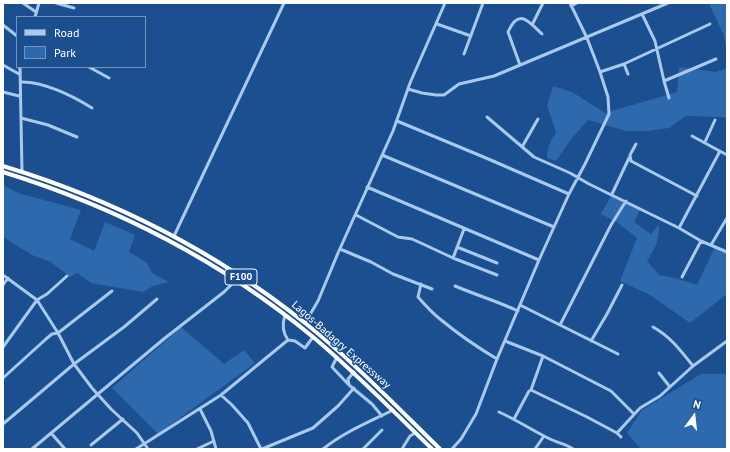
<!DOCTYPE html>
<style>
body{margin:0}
#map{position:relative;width:730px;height:452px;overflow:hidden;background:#1b4f8f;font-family:"PT Sans",sans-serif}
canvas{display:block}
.frame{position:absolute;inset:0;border:4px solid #fff;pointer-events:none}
.legend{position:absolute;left:16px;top:16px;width:130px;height:52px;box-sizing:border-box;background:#1b4f8f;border:1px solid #7695bc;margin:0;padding:5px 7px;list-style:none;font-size:12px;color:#fff}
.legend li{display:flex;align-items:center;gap:8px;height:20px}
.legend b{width:20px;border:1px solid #7695bc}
.north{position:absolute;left:674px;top:396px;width:40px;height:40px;-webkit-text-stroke:3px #1b4f8f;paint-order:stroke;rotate:15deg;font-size:11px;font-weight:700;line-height:16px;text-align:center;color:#fff}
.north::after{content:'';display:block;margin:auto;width:14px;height:18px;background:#fff;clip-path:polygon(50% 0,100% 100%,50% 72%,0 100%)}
</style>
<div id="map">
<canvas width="730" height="452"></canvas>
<div class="frame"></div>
<ul class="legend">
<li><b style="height:5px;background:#a9c9ee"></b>Road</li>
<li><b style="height:11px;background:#2e69ad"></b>Park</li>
</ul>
<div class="north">N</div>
</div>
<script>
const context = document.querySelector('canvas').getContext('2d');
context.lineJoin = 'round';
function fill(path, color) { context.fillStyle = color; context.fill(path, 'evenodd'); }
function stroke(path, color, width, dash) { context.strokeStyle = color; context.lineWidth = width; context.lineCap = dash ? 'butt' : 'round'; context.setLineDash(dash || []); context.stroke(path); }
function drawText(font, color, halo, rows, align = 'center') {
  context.font = font + ' "PT Sans",sans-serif'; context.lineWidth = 3; context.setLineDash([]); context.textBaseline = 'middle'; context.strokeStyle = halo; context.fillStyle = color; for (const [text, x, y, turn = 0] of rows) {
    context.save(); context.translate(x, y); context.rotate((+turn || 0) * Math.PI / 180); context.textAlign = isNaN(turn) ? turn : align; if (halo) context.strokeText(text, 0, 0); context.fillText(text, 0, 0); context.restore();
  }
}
fill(new Path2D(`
 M 709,3 L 727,3 L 727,53 L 724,36 Z
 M 679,67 L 716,72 L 727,68 L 727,118 L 723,117 L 686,116 L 669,128 L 648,131 L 626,131 L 588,120 L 572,138 L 556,161 L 547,158 C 547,147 551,141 556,132 L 547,106 L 553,86 L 572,92 L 605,113 L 677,92 Z
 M 3,185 L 18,193 L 81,210 L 70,239 L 94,251 L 105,222 L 135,235 L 129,252 L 147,263 L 152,273 L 169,282 L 153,286 L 143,292 L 91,283 L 77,273 L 70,277 L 51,262 L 32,255 L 3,237 Z
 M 611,196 L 640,210 L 634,222 L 651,234 L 659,224 C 659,241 656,247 647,261 L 659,275 L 675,278 L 697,285 L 715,247 L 727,252 L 727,294 L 690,323 L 650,295 L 620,281 L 637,238 L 618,223 L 601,214 Z
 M 181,327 L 224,364 L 244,350 L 255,363 L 158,434 L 112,388 Z
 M 701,374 L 727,374 L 727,449 L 641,449 L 627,433 L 642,410 Z`), '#2e69ad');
stroke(new Path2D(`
 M 23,3 L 36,12
 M 56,3 L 74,8
 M 571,6 L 577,3
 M 642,14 L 655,41 L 664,81 L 669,98
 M 35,17 L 39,3
 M 437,24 L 471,36
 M 3,25 L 17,36
 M 532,25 L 543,3
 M 464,54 L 483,3
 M 624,64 L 710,24
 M 3,65 L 19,74
 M 520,65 L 508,32 C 519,7 529,22 542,34
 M 20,67 L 22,172
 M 89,67 L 109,78
 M 600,72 L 624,64 L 628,74
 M 664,81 L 716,59
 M 20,82 C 43,81 73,96 92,108
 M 408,89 L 422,93 L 436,95 L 444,95 L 459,84 L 494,76 L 668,3
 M 3,92 L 19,96
 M 487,117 L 534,157 L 570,173 L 589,184 L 679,228 L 701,241 L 727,252
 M 21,118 L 48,125 L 77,137
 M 397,121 L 486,158 L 569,194
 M 692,136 L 727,155
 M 705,142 L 715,120
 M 636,144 L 630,155 L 631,161 L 697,196
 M 522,147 L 538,119
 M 382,155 L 554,227
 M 367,187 L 539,260
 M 612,194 L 629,158
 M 356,215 L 398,237 L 412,239 L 423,244 L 453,258 L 464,229
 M 679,228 L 720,151
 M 174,236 L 284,3
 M 711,245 L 727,218
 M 457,247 L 497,263
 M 340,249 L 371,262 L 393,274 L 432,289
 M 453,258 L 497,275
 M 3,275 L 37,300 L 58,333 L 74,364 L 92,388 L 111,409 L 137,433 L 148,449
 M 682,277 L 701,241
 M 421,284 L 418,297 C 425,305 432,313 440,319 C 458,334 477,347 497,359
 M 3,285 L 8,278
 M 455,286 C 476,295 497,301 518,311
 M 520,305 L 618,354
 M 285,315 C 282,324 283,333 288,340
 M 305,323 L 318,301 L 338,253 L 393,131 L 410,83 L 445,3
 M 560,325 L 611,225 L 626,201
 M 653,327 C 671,337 681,351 693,366
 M 505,341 L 543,356 L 611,391 L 634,414
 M 591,341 L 607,314 L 622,285
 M 3,347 L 37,300 L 47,294 L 67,276
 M 337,357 L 332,367 L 348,384
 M 354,372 L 348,379 L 349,385 L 372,404 L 382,416
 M 659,373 L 670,387
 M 3,378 L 46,339 L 52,334 L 58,333 L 112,291
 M 531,390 L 543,356
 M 221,395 L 232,405 L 248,423 L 261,449
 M 200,409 L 211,431 L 216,449
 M 499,412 C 517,420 533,431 550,439 C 558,443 566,444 573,449
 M 514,419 L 529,391 L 531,390 L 587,417 L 617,433 L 621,437
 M 3,424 L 74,364 L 124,327 L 157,299
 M 51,433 L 65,449
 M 617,433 L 640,408 L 660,396 L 693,366 L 727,341
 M 91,445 L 123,419
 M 32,449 L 165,338 L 224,292 L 236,280
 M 136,449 L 221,395 L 288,340 L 295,341 L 305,348 L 313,337
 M 197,449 L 214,441
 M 262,449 L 313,428 L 338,406 L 354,388
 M 323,449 C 344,432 369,422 393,410
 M 363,449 L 382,430
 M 402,449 L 410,436 L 415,433
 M 452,449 L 461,439 L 476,414 L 497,359 L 539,260 L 569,194 L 585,164 L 609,114 L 608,97 L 600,72 L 587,38 L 570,3
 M 535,449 L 544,436`), '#a9c9ee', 3);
stroke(new Path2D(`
 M 3,166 C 112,199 216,252 305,323 C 353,361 396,406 440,449
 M 3,172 C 116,207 221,261 313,337 C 355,372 393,411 432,449`), '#fff', 4);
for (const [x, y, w] of [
 [241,277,32]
]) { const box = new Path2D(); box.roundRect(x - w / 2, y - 8, w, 16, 3); context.fillStyle = '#1b4f8f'; context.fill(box); stroke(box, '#fff', 1); }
drawText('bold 10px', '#fff', null, [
 ["F100",241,277]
]);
drawText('11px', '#fff', '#1b4f8f', [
 ["Lagos-Badagry Expressway",341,345,41]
]);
</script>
